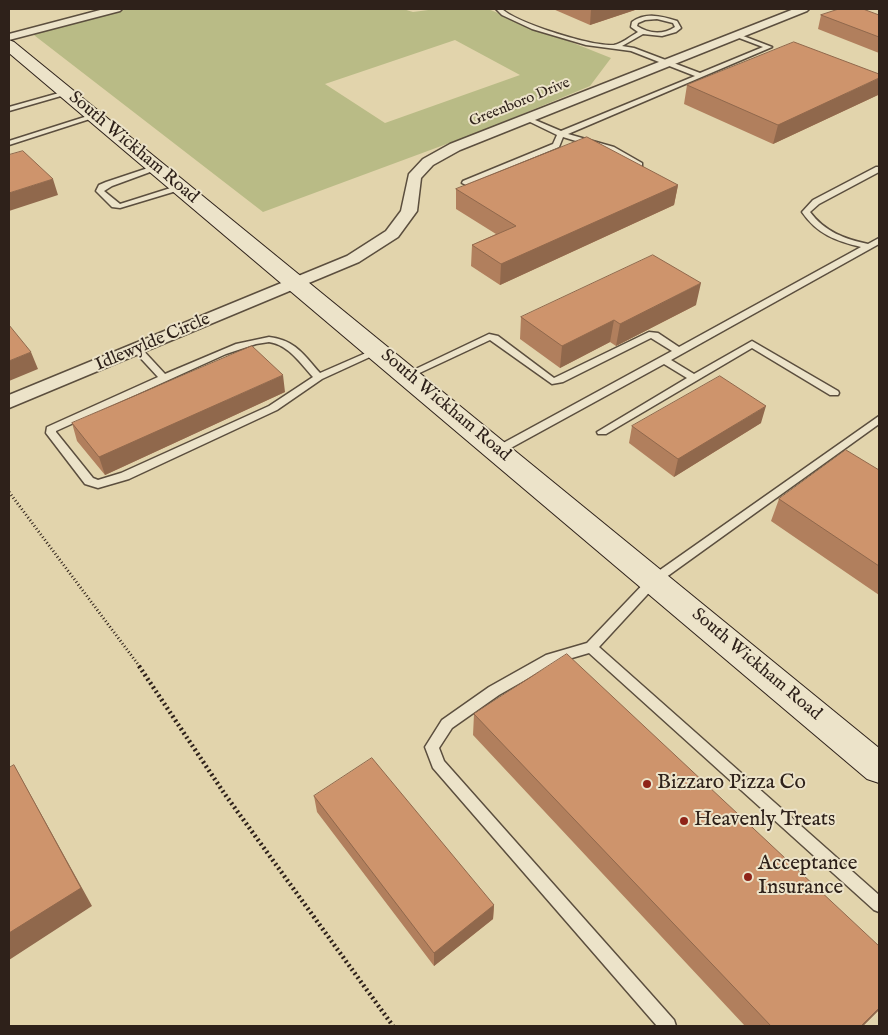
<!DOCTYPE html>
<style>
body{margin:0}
#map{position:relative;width:888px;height:1035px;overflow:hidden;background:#e2d4ac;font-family:"IM FELL English",serif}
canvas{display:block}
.frame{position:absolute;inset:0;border:10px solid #2e211a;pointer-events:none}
</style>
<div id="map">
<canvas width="888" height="1035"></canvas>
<div class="frame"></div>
</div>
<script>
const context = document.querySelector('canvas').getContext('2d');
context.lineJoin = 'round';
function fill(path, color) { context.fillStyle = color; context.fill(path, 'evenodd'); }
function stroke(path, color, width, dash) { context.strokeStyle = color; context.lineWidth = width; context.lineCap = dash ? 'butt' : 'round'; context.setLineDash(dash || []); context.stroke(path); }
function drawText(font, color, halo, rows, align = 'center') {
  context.font = font + ' "IM FELL English",serif'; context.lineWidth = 4; context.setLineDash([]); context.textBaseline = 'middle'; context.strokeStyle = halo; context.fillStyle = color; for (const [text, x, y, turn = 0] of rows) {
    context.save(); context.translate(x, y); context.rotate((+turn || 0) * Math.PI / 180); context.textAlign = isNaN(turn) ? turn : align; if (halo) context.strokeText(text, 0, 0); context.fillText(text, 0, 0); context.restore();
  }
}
fill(new Path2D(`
 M 119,9 L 403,9 L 413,12 L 436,9 L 488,9 L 611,58 L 590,86 L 479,132 L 263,212 L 30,32 ZM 455,40 L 520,75 L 385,123 L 325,84 Z`), '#b9bb86');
const service = new Path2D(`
 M 496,9 L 502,9 C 517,23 592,47 614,45 C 621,44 631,36 638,32 L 631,27 L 632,22 C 646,12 661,16 677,21 L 681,28 L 676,32 L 662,36 L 643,34 L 622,46 L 634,48 L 700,73 L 763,47 L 734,36 L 734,34 L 738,34 L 772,47 L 568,134 L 614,147 L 642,163 L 642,167 L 636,167 L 608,151 L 563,137 L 559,147 L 466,185 L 462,183 L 463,181 L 553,144 L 557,135 L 524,119 L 524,117 L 528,117 L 561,131 L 695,76 L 631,51 L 586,45 L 532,29 L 502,15 ZM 657,19 L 673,23 L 675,27 C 663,35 649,34 637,26 L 638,23 L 645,20 Z
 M 66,91 L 68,92 L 68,94 L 9,111 L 9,107 Z
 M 94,114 L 98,116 L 96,117 L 9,145 L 9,141 Z
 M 154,166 L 161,168 L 112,186 L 104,191 L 120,204 L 180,185 L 184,187 L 183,189 L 120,208 L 112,207 L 96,191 L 99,185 L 106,182 Z
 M 876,167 L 879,167 L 879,172 L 819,204 L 810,212 C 825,232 845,239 868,244 L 879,238 L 879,244 L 671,360 L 694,374 L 752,341 L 838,391 L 839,393 L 838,395 L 830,395 L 752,348 L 606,434 L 598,434 L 597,432 L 687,378 L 664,364 L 498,455 L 494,454 L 493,451 L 494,448 L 672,351 L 651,338 L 563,382 L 552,384 L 490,340 L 411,377 L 405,377 L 403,375 L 489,334 L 498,336 L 554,378 L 649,332 L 658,333 L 679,347 L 861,247 C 836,241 817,234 802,212 L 813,200 Z
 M 269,337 C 295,340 304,355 320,373 L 375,349 L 381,349 L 383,351 L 322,379 L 277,410 L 129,479 L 98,488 L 85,484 L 46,433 L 47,427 L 158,377 L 134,351 L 134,347 L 140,347 L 165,374 L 236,344 ZM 269,342 C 289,345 300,363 313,377 L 269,406 L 121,473 L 98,480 L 93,478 L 56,432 L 56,431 L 226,354 L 256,344 Z
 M 879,416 L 879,424 L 658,583 L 599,647 L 879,895 L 879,912 L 874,910 L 589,653 L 555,663 L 499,695 L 452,728 L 439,748 L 444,761 L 674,1020 L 676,1026 L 657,1026 L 433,768 L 425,747 L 442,720 L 489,687 L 546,655 L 587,643 L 650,577 Z`);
const minor = new Path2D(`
 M 104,9 L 122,9 L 120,11 L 9,40 L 9,34 Z
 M 794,9 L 809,9 L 807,11 L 460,150 L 433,165 L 421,178 L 417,211 L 398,237 L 359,262 L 9,408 L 9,395 L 347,256 L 386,231 L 401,211 L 409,174 L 423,159 L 450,144 Z`);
const secondary = new Path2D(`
 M 9,40 L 14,42 L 879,748 L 879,783 L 867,779 L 9,53 Z`);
stroke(service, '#5b4e3e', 3);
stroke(minor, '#5b4e3e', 3);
stroke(secondary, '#2e211a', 2);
stroke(new Path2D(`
 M 9,492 L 140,667`), '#2e211a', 3, [1, 2.5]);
stroke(new Path2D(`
 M 139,666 L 224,793 L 393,1026`), '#2e211a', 4.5, [2, 3]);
fill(service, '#ece3c9');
fill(minor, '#ece3c9');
fill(secondary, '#ece3c9');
fill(new Path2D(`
 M 553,9 L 638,9 L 590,25 Z
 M 821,15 L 879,15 L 879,53 L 818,29 Z
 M 687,85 L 878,95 L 773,144 L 684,104 Z
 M 678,185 L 674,205 L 500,285 L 471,266 L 472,245 L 496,234 L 456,209 L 456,189 Z
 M 696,305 L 616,346 L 610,342 L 560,368 L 520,339 L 521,317 Z
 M 285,392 L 105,475 L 77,441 L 72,423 Z
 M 761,423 L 674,477 L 629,443 L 632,426 Z
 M 879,470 L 879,595 L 771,521 L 779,499 Z
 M 474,714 L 879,946 L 879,1010 L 863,1026 L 745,1026 L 473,735 Z
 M 314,796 L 494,905 L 493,919 L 434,966 L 317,812 Z`), '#b17f5d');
fill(new Path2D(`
 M 591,9 L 638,9 L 590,25 Z
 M 879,78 L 879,91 L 878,95 L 773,144 L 778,125 Z
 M 53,179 L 58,195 L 9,211 L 9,193 Z
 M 678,185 L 674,205 L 500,285 L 501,264 Z
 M 701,283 L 696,305 L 616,346 L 620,324 Z
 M 614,320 L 610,342 L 560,368 L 562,346 Z
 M 31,352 L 38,369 L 9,381 L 9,361 Z
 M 283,375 L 285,392 L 105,475 L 99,457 Z
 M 766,406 L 761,423 L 674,477 L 678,459 Z
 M 14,765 L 92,906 L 9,960 L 9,933 Z
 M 494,905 L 493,919 L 434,966 L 434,953 Z
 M 879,1008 L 879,1010 L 863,1026 L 861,1026 Z`), '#90684c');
const building = new Path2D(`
 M 839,9 L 863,9 L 879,15 L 879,37 L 821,15 Z
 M 794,42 L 879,74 L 879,78 L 778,125 L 687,85 Z
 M 587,137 L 678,185 L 501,264 L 472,245 L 516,226 L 456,189 Z
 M 23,151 L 53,179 L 9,193 L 9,155 Z
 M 653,255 L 701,283 L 620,324 L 614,320 L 562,346 L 521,317 Z
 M 9,325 L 31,352 L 9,361 Z
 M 252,346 L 283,375 L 99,457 L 72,423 Z
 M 720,376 L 766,406 L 678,459 L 632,426 Z
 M 846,450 L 879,470 L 879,566 L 779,499 Z
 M 567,654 L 879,946 L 879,1008 L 861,1026 L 771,1026 L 474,714 Z
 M 372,758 L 494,905 L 434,953 L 314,796 Z
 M 14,765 L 81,888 L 9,933 L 9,768 Z`);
fill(building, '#ce946c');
stroke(building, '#90684c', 1);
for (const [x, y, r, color] of [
 [647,784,5,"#8f2418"],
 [684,821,5,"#8f2418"],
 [748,877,5,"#8f2418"]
]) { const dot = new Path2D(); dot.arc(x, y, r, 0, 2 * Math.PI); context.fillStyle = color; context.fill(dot); stroke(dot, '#ece3c9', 2); }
drawText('15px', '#2e211a', '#ece3c9', [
 ["Greenboro Drive",520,103,-22]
]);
drawText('18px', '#2e211a', '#ece3c9', [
 ["South Wickham Road",133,148,40],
 ["Idlewylde Circle",153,343,-23],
 ["South Wickham Road",445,406,40],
 ["South Wickham Road",756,665,40]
]);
drawText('21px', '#2e211a', '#ece3c9', [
 ["Bizzaro Pizza Co",657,784],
 ["Heavenly Treats",694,821],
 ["Acceptance",758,865],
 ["Insurance",758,889]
], 'left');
</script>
